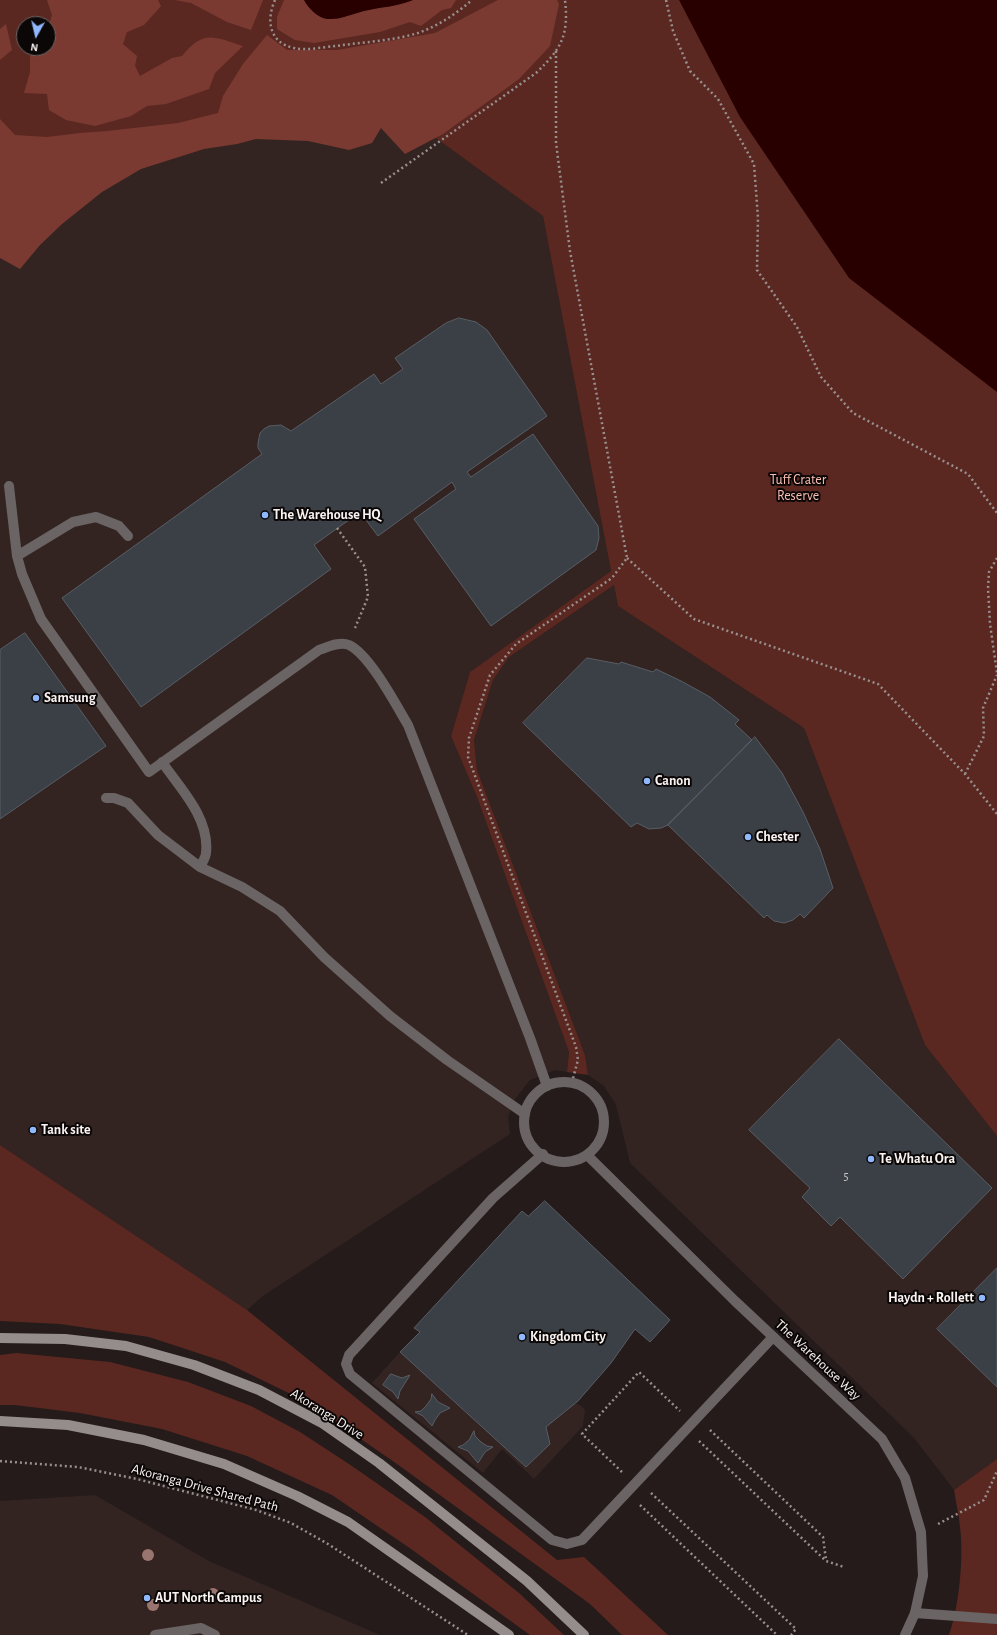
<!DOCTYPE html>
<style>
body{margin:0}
#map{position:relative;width:997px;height:1635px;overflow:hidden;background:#241b1a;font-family:"Alegreya Sans",sans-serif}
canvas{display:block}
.north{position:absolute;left:16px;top:16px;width:40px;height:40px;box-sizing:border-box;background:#0b0707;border:1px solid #6a6565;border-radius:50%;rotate:188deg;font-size:11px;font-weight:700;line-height:16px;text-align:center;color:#f9f3f1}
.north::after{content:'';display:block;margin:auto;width:14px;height:18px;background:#90b8fd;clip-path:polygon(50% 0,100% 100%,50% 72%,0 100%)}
</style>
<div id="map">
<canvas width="997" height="1635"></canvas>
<div class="north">N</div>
</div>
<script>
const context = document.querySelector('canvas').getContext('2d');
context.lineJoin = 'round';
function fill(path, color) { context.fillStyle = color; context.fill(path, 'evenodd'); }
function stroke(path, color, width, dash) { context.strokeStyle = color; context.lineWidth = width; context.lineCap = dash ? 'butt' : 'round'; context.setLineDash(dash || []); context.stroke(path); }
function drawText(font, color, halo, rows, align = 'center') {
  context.font = font + ' "Alegreya Sans",sans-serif'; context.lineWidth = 4; context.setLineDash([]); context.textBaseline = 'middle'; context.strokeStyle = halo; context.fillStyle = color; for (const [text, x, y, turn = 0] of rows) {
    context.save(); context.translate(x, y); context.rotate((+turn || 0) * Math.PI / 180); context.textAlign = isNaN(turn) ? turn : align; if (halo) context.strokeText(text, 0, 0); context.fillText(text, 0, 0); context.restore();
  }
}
fill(new Path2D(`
 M 385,101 L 543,216 L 611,571 L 470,672 L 451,736 L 477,797 L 569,1052 L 567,1072 L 555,1070 L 530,1080 L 515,1099 L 508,1117 L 510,1134 L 263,1296 L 247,1310 L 0,1145 L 0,214 L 111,139 Z
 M 614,585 L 618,606 L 804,728 L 925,1045 L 997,1136 L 997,1459 L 954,1490 L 914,1438 L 630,1163 L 616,1105 L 604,1086 L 588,1075 L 585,1055 L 477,770 L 474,740 L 493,680 L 509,657 Z
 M 400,1352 L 526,1467 L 550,1444 L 546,1427 L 575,1403 L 580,1405 L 585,1410 L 583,1426 L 534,1479 L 502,1449 L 483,1473 L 372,1383 Z
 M 95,1495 L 209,1561 L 380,1635 L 0,1635 L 0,1501 Z`), '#332421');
fill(new Path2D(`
 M 0,0 L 862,0 L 997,264 L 997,1136 L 925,1045 L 804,728 L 618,606 L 614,585 L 509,657 L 493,680 L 474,740 L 477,770 L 585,1055 L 588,1075 L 567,1072 L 569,1052 L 477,797 L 451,736 L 470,672 L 611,571 L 543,216 L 385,101 L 111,139 L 0,214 ZM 24,24 L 48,24 L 48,48 L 24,48 Z
 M 0,1145 L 247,1310 L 557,1560 L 584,1557 L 668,1635 L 622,1635 L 590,1604 L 397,1464 L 309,1403 L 225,1362 L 149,1337 L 60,1324 L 0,1321 Z
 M 16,1353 L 110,1362 L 188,1382 L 251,1406 L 300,1432 L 352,1466 L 425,1517 L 519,1593 L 564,1635 L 530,1635 L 411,1549 L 332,1495 L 247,1456 L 162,1429 L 80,1413 L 15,1405 L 0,1405 L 0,1355 Z
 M 997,1459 L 997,1635 L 949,1635 C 959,1607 964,1557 960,1527 C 959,1515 956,1503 954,1490 Z`), '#5b2821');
fill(new Path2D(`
 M 47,0 L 158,0 L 161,6 L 144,25 L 127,32 L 123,44 L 137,56 L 135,66 L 140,76 L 172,58 L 182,56 C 204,29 214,37 243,46 L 215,73 L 209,89 L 166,104 L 147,106 L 131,116 L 95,126 L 66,120 L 49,110 L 47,94 L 24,93 L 30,72 L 30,48 L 48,48 L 49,25 L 52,15 Z
 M 175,0 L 263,0 L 251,30 L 227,22 L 191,3 Z
 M 284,0 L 304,0 L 307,5 L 327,19 L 337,19 L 363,11 L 400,4 L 413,0 L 456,0 L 451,8 L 442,10 L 421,26 L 410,22 L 380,32 L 314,43 L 295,40 L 277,29 L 277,17 Z
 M 498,0 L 557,0 L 559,4 L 550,46 L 519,79 L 443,134 L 405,154 L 381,128 L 372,143 L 349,150 L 308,141 L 256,139 L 237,144 L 204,149 L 141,169 L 102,192 L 62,224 L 40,245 L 20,269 L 0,258 L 0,119 L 15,135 L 47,137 L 80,133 L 107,131 L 178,123 L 218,113 L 223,96 L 243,64 L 267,35 L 287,50 L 337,50 L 435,33 Z
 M 6,24 L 12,50 L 0,60 L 0,29 Z`), '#7b3a31');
fill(new Path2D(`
 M 304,0 L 413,0 C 397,7 380,7 364,11 C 352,14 340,20 327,19 C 318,18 308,8 304,0 Z
 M 679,0 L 997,0 L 997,392 L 849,278 L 740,117 Z`), '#280000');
const building = new Path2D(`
 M 459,318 L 476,322 L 487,330 L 547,416 L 467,472 L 471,477 L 533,434 L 598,526 L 599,538 L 596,550 L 491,626 L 414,519 L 456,489 L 452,482 L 378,536 L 360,512 L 314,545 L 331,569 L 141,707 L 62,598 L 262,454 L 258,448 L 258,443 L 260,433 L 264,429 L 269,426 L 281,425 L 291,431 L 374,374 L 381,384 L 403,369 L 395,358 L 446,323 Z
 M 25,633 L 106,746 L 0,819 L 0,650 Z
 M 587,658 L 619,664 L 621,662 L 653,672 L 656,669 L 683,682 L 710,697 L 739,720 L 735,724 L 752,740 L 668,825 L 661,828 L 649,829 L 637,823 L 631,827 L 523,723 Z
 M 755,737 L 782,773 L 803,812 L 820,849 L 833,888 L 804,918 L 800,914 L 793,920 L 784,923 L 774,921 L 767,915 L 764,918 L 668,825 Z
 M 839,1039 L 992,1188 L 903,1279 L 840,1217 L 831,1226 L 802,1197 L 810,1188 L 749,1130 Z
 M 545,1201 L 670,1320 L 650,1342 L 635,1329 L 611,1363 L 578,1401 L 546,1427 L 550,1444 L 526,1467 L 400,1352 L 420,1332 L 414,1328 L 522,1211 L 528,1216 Z
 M 997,1268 L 997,1387 L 937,1329 Z
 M 391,1374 L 402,1378 L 410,1375 L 400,1391 L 398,1399 L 393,1392 L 383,1385 Z
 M 432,1394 L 438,1402 L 450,1408 L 440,1413 L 435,1420 L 432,1426 L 423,1416 L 415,1412 L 421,1411 L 426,1406 L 431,1399 Z
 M 474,1431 L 475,1436 L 481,1442 L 487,1446 L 493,1447 L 485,1452 L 478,1463 L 468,1451 L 458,1447 L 463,1445 L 469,1440 Z`);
fill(building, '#3b4047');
stroke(building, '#585d65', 1);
stroke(new Path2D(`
 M 275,0 C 266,20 269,43 294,48 C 306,51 323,47 336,46 C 363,42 392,41 418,33 C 438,26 456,14 472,0
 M 666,0 L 673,31 L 690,71 L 718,99 L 754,164 L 758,218 L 757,270 L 797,327 L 821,377 L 853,413 L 968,474 L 997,513
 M 556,51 L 556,143 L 570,251 L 627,558 L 612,578 L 516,644 L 490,675 L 469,738 L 468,757 L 576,1047 L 578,1060 L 572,1082
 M 381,183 L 536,73 C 561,49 569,36 565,0
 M 337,528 L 365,567 L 368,597 L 355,628
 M 627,558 L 694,619 L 878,684 L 965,774 L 997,814
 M 997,558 L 989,572 L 988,588 L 990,624 L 997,673
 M 965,774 L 984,736 L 983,708 L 997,675
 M 710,1430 L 823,1537 L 826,1560
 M 699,1441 L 826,1561 L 844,1567
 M 0,1461 L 78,1467 L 137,1479 L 256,1510 L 291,1523 L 328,1544 L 468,1635
 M 622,1472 L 582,1434 L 639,1372 L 680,1411
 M 651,1493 L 796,1629 L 791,1635
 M 640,1505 L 777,1635
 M 938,1524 L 984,1500 L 997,1471`), '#98908f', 2.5, [2, 3]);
stroke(new Path2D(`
 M 9,486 L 17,556 L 22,574 L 41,619 L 149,772 L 319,650 C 328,647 340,641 349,645 C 370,655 396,705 408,725 L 530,1038 L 547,1086
 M 17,556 L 73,522 L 96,517 L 119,526 L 128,536
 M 162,762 C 180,788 210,818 206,853 C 206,857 202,863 200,867
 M 106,798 L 114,798 L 128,803 L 158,835 L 200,867 L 242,887 L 280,911 L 324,957 L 390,1016 L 447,1060 L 525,1114
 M 543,1154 L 493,1198 L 349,1355 L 346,1364 L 350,1374 L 552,1540 L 567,1544 L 582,1540 L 773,1337
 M 915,1613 L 997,1619
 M 155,1635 L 201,1628 L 215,1635`), '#6a6464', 10);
stroke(new Path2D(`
 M524 1122a40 40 0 1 1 80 0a40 40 0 1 1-80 0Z
 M 587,1155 L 735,1301 L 882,1439 L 905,1478 L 921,1532 L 923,1576 L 915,1613 L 905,1635`), '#6a6464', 10);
stroke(new Path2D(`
 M 0,1338 L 65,1339 L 126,1346 L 194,1365 L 259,1390 L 322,1423 L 379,1463 L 527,1581 L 584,1635
 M 0,1421 L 68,1425 L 144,1440 L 224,1464 L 297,1496 L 348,1522 L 509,1635`), '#958d8b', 10);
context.fillStyle = '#9a746e';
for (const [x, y] of [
 [148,1555],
 [213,1594],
 [153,1605]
]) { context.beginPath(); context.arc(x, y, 6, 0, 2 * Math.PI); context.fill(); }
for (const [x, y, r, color] of [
 [265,515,4,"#90b8fd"],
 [36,698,4,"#90b8fd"],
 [647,781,4,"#90b8fd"],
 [748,837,4,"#90b8fd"],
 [33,1130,4,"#90b8fd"],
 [871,1159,4,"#90b8fd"],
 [982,1298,4,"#90b8fd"],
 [522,1337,4,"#90b8fd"],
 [147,1598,4,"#90b8fd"]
]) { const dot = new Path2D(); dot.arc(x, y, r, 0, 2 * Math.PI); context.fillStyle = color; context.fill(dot); stroke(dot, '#0b0707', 1.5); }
drawText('12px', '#cac6c6', null, [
 ["5",846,1176]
]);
drawText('14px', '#fabdb2', '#0b0707', [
 ["Tuff Crater",798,480],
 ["Reserve",798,496]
]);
drawText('bold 14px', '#f9f3f1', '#0b0707', [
 ["The Warehouse HQ",273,515],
 ["Samsung",44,698],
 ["Canon",655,781],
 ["Chester",756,837],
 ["Tank site",41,1130],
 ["Te Whatu Ora",879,1159],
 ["Haydn + Rollett",974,1298,"right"],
 ["Kingdom City",530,1337],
 ["AUT North Campus",155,1598]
], 'left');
drawText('14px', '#f9f3f1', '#0b0707', [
 ["The Warehouse Way",818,1360,43],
 ["Akoranga Drive",327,1414,32],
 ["Akoranga Drive Shared Path",205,1488,15]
]);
</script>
